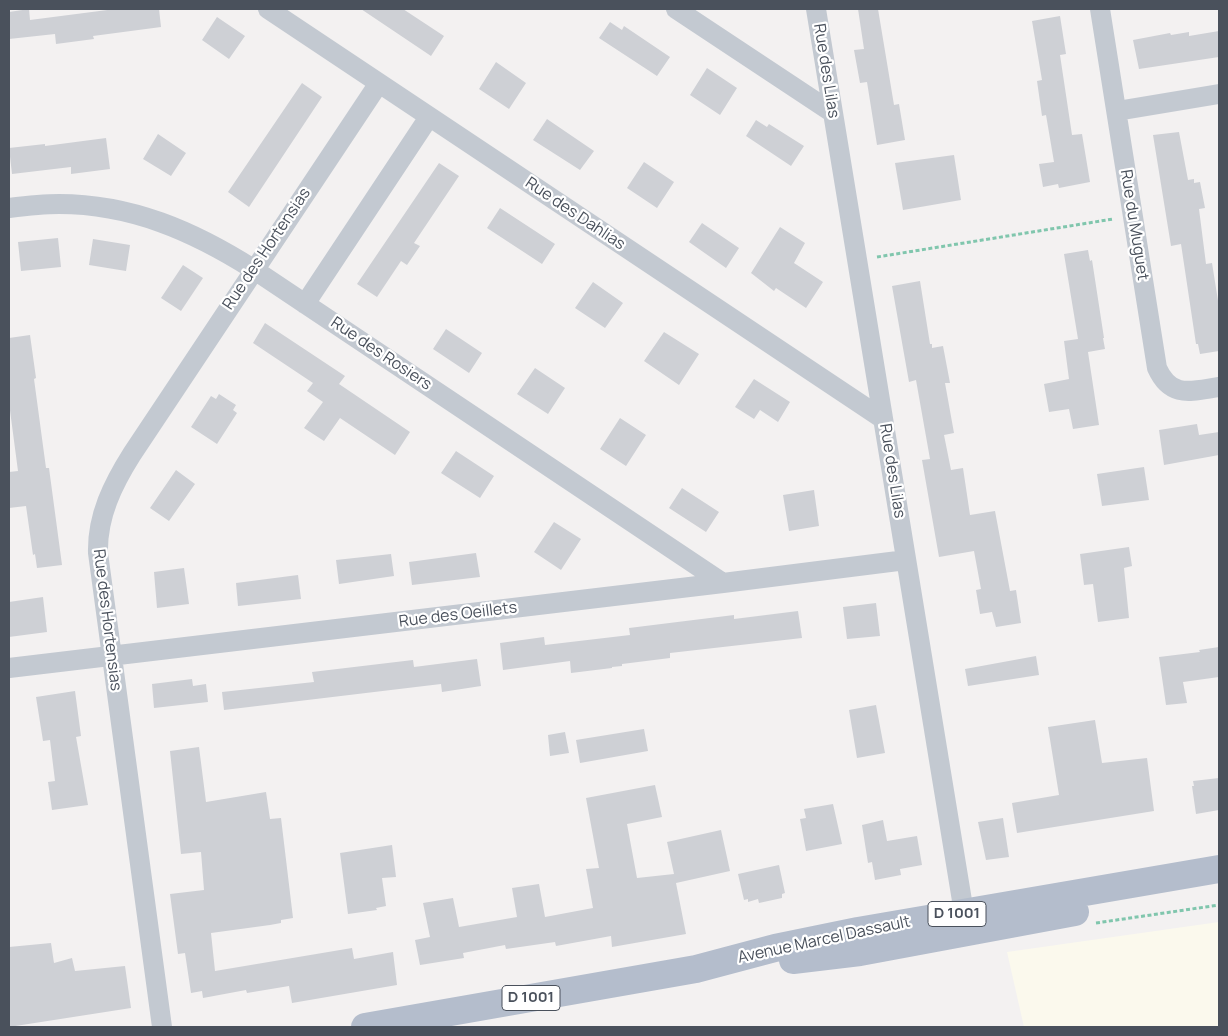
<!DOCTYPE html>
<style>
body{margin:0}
#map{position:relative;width:1228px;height:1036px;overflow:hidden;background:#f3f1f1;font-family:Manrope,sans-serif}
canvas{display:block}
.frame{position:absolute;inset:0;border:10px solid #4a515c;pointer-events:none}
</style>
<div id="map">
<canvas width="1228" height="1036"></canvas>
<div class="frame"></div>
</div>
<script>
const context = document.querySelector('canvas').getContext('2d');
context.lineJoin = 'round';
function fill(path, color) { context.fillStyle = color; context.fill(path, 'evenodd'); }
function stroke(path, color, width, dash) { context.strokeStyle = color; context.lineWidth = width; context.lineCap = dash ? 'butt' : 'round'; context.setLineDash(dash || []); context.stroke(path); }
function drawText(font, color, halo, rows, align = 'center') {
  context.font = font + ' Manrope,sans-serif'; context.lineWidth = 4.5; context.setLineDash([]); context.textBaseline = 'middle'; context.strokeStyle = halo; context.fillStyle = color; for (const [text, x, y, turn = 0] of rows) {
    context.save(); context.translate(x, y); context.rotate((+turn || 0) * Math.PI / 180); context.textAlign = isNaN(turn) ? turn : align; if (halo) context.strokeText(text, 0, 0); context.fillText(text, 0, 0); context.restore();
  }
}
fill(new Path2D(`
 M 1219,922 L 1219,1027 L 1024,1027 L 1007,952 Z`), '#fbf9ed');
fill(new Path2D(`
 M 29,9 L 30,20 L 115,9 L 159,9 L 161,27 L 93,36 L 94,39 L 56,44 L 55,34 L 9,39 L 9,12 Z
 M 361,9 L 403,9 L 444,36 L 431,56 Z
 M 858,9 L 878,9 L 894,105 L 899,104 L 905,140 L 877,145 L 867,82 L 860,83 L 854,50 L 864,49 Z
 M 1060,16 L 1066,54 L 1060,55 L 1072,135 L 1082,134 L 1090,182 L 1059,188 L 1058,184 L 1043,187 L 1039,164 L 1054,162 L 1046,115 L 1042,116 L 1037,81 L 1042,80 L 1032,21 Z
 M 217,17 L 245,36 L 229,59 L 202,40 Z
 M 610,22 L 622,30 L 624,26 L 670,57 L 657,76 L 599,38 Z
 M 1219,31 L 1219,57 L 1139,69 L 1133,40 L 1170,33 L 1171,35 L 1189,32 L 1189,36 Z
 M 496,62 L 526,83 L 509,109 L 479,89 Z
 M 707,68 L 737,88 L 720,115 L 690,95 Z
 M 302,83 L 322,97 L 249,207 L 228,192 Z
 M 547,119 L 594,151 L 580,170 L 533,140 Z
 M 756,120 L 767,127 L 769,124 L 804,146 L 791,166 L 746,136 Z
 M 1179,132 L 1188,180 L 1194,179 L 1194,183 L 1200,182 L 1205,208 L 1199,209 L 1206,264 L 1212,263 L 1219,307 L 1219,351 L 1200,354 L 1198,344 L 1196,344 L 1181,244 L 1171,246 L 1153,135 Z
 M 158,134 L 186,153 L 171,176 L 143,159 Z
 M 106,138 L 110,169 L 71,174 L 71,167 L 12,174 L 9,148 L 45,144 L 45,146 Z
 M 954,155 L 961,200 L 903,210 L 895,163 Z
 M 644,162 L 674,182 L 657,208 L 627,188 Z
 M 439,163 L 459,176 L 414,243 L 420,246 L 407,265 L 401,261 L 377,297 L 357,284 Z
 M 500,208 L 555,244 L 542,264 L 487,228 Z
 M 702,223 L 739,248 L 726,268 L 689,242 Z
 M 780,227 L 805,243 L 794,263 L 823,282 L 806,308 L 776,288 L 774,291 L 751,273 Z
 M 58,238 L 61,267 L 21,271 L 18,242 Z
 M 93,239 L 130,245 L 126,271 L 89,265 Z
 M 1088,250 L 1090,261 L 1092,260 L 1104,338 L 1103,338 L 1105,349 L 1088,352 L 1099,425 L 1073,429 L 1069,409 L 1049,412 L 1044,384 L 1069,379 L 1064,341 L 1078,339 L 1064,254 Z
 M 183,265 L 203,278 L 181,311 L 161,298 Z
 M 920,281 L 930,344 L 932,344 L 932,348 L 943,346 L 950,383 L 945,383 L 954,433 L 944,435 L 951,470 L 963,468 L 970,515 L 995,511 L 1010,591 L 1016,590 L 1021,623 L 996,627 L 992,612 L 980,614 L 976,590 L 981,589 L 974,551 L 939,557 L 922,460 L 930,459 L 916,380 L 909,382 L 892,286 Z
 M 593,282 L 623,303 L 605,328 L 575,308 Z
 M 265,323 L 345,376 L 339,384 L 410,432 L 395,455 L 340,418 L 324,441 L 304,428 L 323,402 L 307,391 L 313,383 L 253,343 Z
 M 446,329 L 482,353 L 469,373 L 433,349 Z
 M 664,332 L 699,354 L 679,385 L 644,361 Z
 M 30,335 L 36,378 L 34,379 L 46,468 L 49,468 L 62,565 L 37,568 L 35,554 L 33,555 L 26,506 L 9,508 L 9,472 L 18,471 L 9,403 L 9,338 Z
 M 535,368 L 565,388 L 548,414 L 517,394 Z
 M 754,379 L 790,402 L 778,422 L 760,410 L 754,419 L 735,407 Z
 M 219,394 L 236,405 L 233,410 L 237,413 L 217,444 L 191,427 L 211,396 L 216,399 Z
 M 620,418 L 646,435 L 626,466 L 600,449 Z
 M 1197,424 L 1199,435 L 1219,432 L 1219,455 L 1164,465 L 1159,430 Z
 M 456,451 L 494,476 L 480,498 L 441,473 Z
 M 1144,467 L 1149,500 L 1102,506 L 1097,474 Z
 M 176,470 L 195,484 L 169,521 L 150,508 Z
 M 682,488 L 719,512 L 706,532 L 669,508 Z
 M 814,490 L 819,526 L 789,531 L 783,495 Z
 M 554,522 L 581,539 L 561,570 L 534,552 Z
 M 1129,547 L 1132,566 L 1124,568 L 1129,618 L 1098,622 L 1093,584 L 1084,585 L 1080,554 Z
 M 476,553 L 480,577 L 412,585 L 409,562 Z
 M 391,554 L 394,576 L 339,584 L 336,560 Z
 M 184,568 L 189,604 L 157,608 L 154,572 Z
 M 298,575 L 301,599 L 238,606 L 236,583 Z
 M 43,597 L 47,632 L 9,637 L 9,602 Z
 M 876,603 L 880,636 L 847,639 L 843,607 Z
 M 798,611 L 802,638 L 670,653 L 670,658 L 622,664 L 622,666 L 612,667 L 612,668 L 571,673 L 570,661 L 503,670 L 500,643 L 544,637 L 545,645 L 630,635 L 629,628 L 734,615 L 734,619 Z
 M 1219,647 L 1219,677 L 1183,682 L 1187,703 L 1166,705 L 1159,657 L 1200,652 L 1199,650 Z
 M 1036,656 L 1039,675 L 968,686 L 965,669 Z
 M 477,659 L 481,686 L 442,692 L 441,684 L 224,710 L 222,692 L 314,682 L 312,672 L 413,660 L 414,667 Z
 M 192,679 L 193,686 L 206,684 L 208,702 L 154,708 L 152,684 Z
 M 75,691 L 81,736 L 76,737 L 88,805 L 52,810 L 48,782 L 55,781 L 50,740 L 43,741 L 36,697 Z
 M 876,705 L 885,753 L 857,758 L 849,710 Z
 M 1095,720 L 1102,763 L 1147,758 L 1154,811 L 1017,833 L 1012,803 L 1059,795 L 1048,727 Z
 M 644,729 L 648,751 L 580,763 L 576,740 Z
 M 565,732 L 569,753 L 550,756 L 548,735 Z
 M 199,747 L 206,802 L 266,792 L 270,819 L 281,818 L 293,918 L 281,920 L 281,923 L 270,925 L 211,933 L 215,971 L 352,948 L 354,959 L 393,952 L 397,985 L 292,1003 L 289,986 L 247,993 L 246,990 L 203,998 L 202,991 L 191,993 L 185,953 L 178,954 L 170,894 L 204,890 L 201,852 L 181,854 L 170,751 Z
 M 1219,778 L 1219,810 L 1196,814 L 1192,786 L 1194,786 L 1193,781 Z
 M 655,785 L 662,817 L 627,824 L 637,878 L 674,874 L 667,842 L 721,830 L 730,871 L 676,883 L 686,934 L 612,947 L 611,936 L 556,946 L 555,942 L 506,949 L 505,945 L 463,953 L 464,958 L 420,965 L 415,940 L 430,937 L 423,903 L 453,898 L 459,927 L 517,917 L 512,888 L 539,884 L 545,917 L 593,908 L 586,869 L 599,868 L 586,798 Z
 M 833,804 L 842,844 L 806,851 L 800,819 L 806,818 L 804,809 Z
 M 1003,818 L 1009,857 L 986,860 L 978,822 Z
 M 883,820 L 887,841 L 917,836 L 922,865 L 900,869 L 901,875 L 875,880 L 872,862 L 868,863 L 862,825 Z
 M 392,845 L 396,877 L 382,878 L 386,906 L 376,908 L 377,910 L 348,914 L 340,853 Z
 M 779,865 L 785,893 L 782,894 L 782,898 L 759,903 L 758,899 L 748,902 L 748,899 L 744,900 L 738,874 Z
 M 51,943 L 54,963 L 72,958 L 75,971 L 125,966 L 131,1008 L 9,1027 L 9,947 Z`), '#ced0d5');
stroke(new Path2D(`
 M 877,257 L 1113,219
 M 1096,923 L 1219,905`), '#80c6ad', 3, [4, 2.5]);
stroke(new Path2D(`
 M 268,9 L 883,419
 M 676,9 L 833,113
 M 816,9 L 966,925
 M 1100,9 L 1157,368 C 1171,399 1191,391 1219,387
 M 1117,111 L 1219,94
 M 9,208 C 25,206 42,204 59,204 C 131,204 193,231 253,269 L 723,583
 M 305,304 L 429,117
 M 9,668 L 723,583 L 906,560
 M 162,1027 L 98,553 C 97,516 113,484 132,454 L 379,83`), '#c3c9d1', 20);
stroke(new Path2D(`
 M 793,960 L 860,952 L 1075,912
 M 365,1027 L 696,969 L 775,948 L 858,931 L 1219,869`), '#b4bdcc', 28);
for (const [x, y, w] of [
 [957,914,58],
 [531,998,58]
]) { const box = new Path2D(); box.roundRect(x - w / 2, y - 12.5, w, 25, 4); context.fillStyle = '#fff'; context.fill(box); stroke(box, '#4a515c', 1); }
drawText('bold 15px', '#4a515c', null, [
 ["D 1001",957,914],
 ["D 1001",531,998]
]);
drawText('16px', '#4a515c', '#fff', [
 ["Rue des Lilas",826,71,81],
 ["Rue des Dahlias",575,214,34],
 ["Rue du Muguet",1134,225,81],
 ["Rue des Hortensias",267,249,-56],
 ["Rue des Rosiers",381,354,34],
 ["Rue des Lilas",892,471,81],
 ["Rue des Oeillets",458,615,-7],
 ["Rue des Hortensias",107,620,83],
 ["Avenue Marcel Dassault",824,940,-12]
]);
</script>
